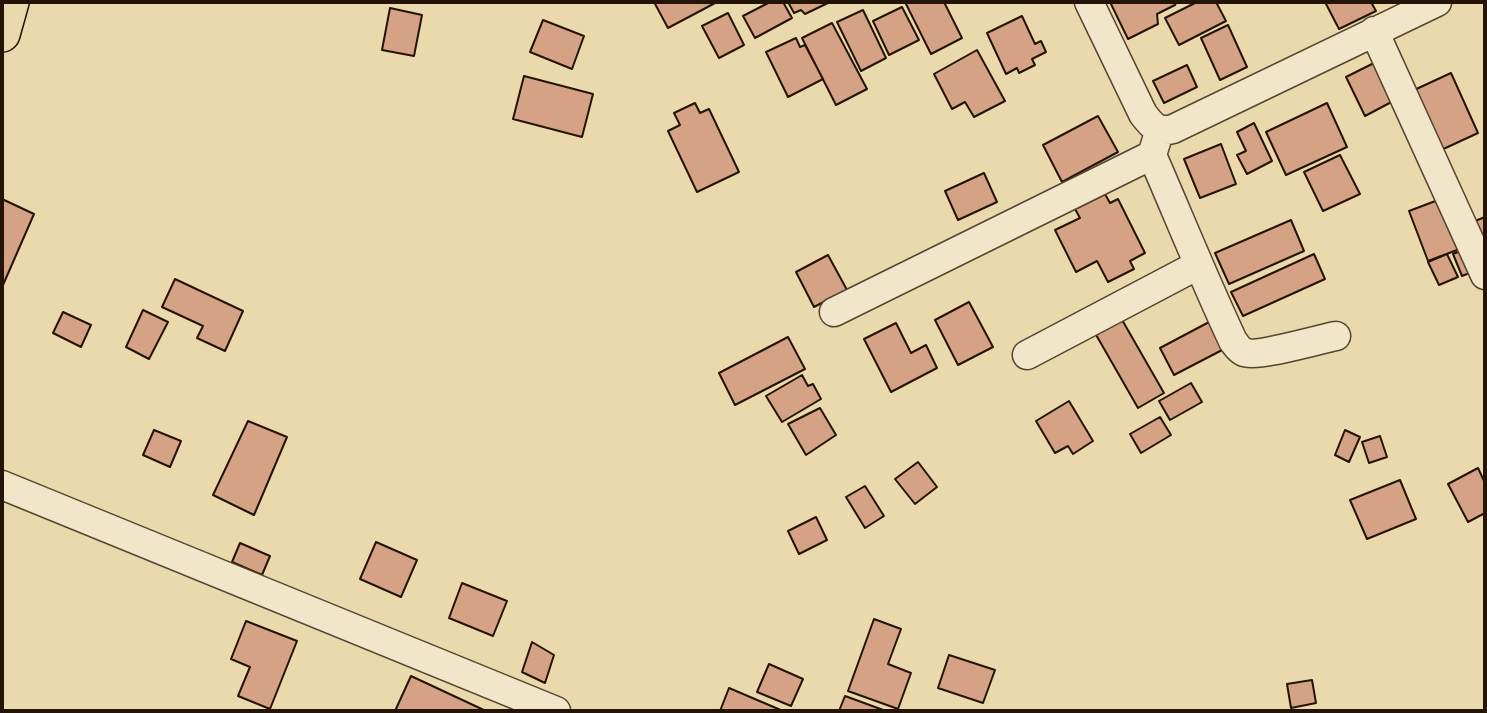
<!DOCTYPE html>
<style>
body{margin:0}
#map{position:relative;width:1487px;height:713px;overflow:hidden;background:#e9d9ac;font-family:"Old Standard TT",serif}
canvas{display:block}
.frame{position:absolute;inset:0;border:4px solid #231407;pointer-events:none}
</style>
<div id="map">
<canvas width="1487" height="713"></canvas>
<div class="frame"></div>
</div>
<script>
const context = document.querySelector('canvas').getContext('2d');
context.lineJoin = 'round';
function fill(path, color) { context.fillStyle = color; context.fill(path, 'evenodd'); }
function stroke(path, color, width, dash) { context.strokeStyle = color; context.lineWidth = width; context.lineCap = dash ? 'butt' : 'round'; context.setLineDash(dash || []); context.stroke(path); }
const building = new Path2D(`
 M 654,2 L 717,2 L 668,28 Z
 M 770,2 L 783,2 L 792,18 L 755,38 L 743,16 Z
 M 788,2 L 830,2 L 805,14 L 801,10 L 794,13 Z
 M 905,2 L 944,2 L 962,38 L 931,54 Z
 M 1110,2 L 1177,2 L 1175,5 L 1157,14 L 1158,24 L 1128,39 Z
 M 1197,2 L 1216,2 L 1226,21 L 1179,45 L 1165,18 Z
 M 1325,2 L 1371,2 L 1376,11 L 1339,29 Z
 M 902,7 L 919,40 L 889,55 L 873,21 Z
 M 390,8 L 422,15 L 414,56 L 382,50 Z
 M 863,10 L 886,58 L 861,71 L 837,22 Z
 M 728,13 L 744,45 L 719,58 L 702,26 Z
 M 1022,16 L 1035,44 L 1041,41 L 1046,52 L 1032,59 L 1035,65 L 1019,73 L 1017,68 L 1006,74 L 987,33 Z
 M 543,20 L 584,36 L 572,69 L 530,52 Z
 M 832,23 L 867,89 L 836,105 L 802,38 Z
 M 1228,25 L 1247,67 L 1220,80 L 1201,38 Z
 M 796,38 L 800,47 L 805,45 L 823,79 L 788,97 L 766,52 Z
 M 977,50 L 1005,101 L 974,117 L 965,102 L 952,109 L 934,74 Z
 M 1380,60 L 1399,98 L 1365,116 L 1346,77 Z
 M 1187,65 L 1197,87 L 1164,103 L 1153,81 Z
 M 1451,73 L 1478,133 L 1439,151 L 1412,91 Z
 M 524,76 L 593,94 L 582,137 L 513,119 Z
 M 695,103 L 700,113 L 709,109 L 739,172 L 697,192 L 668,131 L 680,125 L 674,113 Z
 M 1327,103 L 1347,147 L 1286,175 L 1266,132 Z
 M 1098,116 L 1118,152 L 1062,182 L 1043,145 Z
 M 1254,123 L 1272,161 L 1247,174 L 1237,155 L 1246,151 L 1237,132 Z
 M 1221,144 L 1236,184 L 1200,198 L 1184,159 Z
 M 1340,155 L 1360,194 L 1323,211 L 1304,172 Z
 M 984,173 L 997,202 L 958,220 L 945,191 Z
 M 1105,194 L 1110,203 L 1118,199 L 1145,253 L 1130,261 L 1134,269 L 1108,282 L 1097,261 L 1076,272 L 1055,230 L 1080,218 L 1075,209 Z
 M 1446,197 L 1465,247 L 1428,261 L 1409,211 Z
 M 2,199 L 34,214 L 3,285 L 2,285 Z
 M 1485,217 L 1485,245 L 1475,221 Z
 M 1291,220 L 1304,251 L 1229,284 L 1215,253 Z
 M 1468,248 L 1477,270 L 1462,276 L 1453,254 Z
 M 1314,254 L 1325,279 L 1243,316 L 1231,292 Z
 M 1447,254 L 1458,277 L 1439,285 L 1428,262 Z
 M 828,255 L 847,290 L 814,307 L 796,272 Z
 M 175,279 L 243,311 L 225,351 L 197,338 L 203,326 L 162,307 Z
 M 969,302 L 993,347 L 958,365 L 935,320 Z
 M 143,310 L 168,322 L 149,359 L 126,347 Z
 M 63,312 L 91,325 L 81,347 L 53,333 Z
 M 1121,318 L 1164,393 L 1138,408 L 1095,333 Z
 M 1211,321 L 1226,348 L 1174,375 L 1160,348 Z
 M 896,323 L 911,353 L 926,345 L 937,368 L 891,392 L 864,339 Z
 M 788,337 L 805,369 L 735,405 L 719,373 Z
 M 802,375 L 808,386 L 813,384 L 821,399 L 782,422 L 766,396 Z
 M 1191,383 L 1202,402 L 1170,420 L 1159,401 Z
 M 1069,401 L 1093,441 L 1073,454 L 1068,446 L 1055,453 L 1036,421 Z
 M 820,408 L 836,435 L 806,455 L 788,424 Z
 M 1160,417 L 1171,435 L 1141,453 L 1130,434 Z
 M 248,421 L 287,437 L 254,515 L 213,495 Z
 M 154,430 L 181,441 L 170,467 L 143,455 Z
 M 1345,430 L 1360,437 L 1349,462 L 1335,455 Z
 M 1380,436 L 1387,457 L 1369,463 L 1362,442 Z
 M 918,462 L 937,487 L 915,504 L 895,479 Z
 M 1478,468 L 1485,483 L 1485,513 L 1468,522 L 1448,484 Z
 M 1400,480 L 1416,519 L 1367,539 L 1350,500 Z
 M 865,486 L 884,516 L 865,528 L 846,497 Z
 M 816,517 L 827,540 L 799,554 L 788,531 Z
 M 376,542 L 417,560 L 401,597 L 360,579 Z
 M 240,543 L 270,556 L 262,575 L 232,562 Z
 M 462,583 L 507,601 L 493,636 L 449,618 Z
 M 874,619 L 901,629 L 888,664 L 911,673 L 898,709 L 848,691 Z
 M 246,621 L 297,641 L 270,709 L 238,696 L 250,667 L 231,659 Z
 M 532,642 L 554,655 L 545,683 L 522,672 Z
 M 949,655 L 995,670 L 983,703 L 938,688 Z
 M 769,664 L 803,679 L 791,706 L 757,692 Z
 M 411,676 L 486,711 L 395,711 Z
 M 1312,680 L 1316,703 L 1291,708 L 1287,684 Z
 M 729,688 L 783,711 L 720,711 Z
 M 845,696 L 886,711 L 839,711 Z`);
fill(building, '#d6a285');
stroke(building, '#231407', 2);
const minor = new Path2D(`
 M 1089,2 L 1143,114 C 1152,126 1158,133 1173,129 L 1437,2
 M 1374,31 L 1485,275
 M 1157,139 L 1152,155 C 1179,217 1204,279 1233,341 C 1236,345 1239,350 1244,352 C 1256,358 1320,339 1336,336
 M 834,312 L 1152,155
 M 1027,355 L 1198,265
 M 2,485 L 556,711`);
const major = new Path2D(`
 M 2,34 L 11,2`);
stroke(minor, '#544530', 31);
stroke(major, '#231407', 38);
stroke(minor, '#f1e6c9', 28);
stroke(major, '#e9d9ac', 35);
</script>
